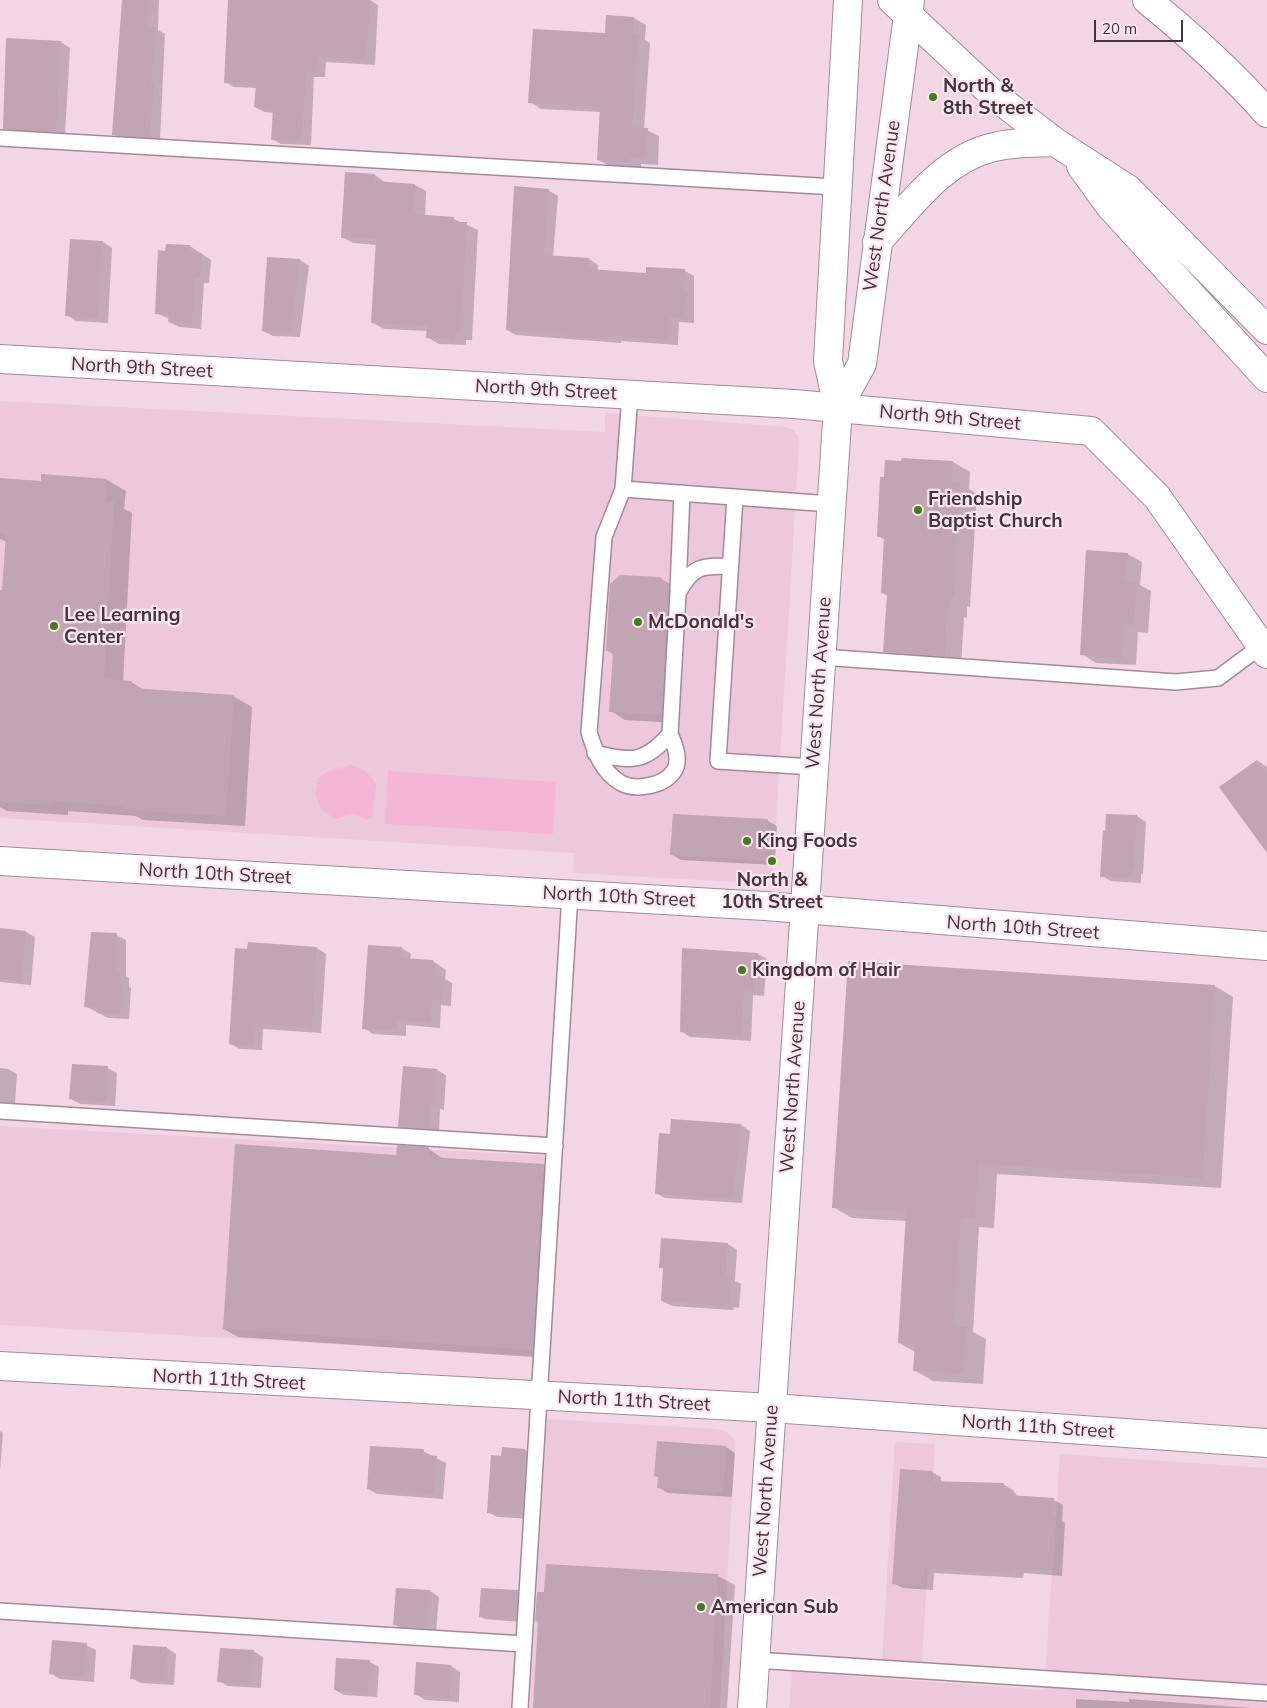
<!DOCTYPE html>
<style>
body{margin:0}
#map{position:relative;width:1267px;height:1708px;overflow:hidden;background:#f3d6e4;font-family:Mulish,sans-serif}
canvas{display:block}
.scale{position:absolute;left:1094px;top:20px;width:89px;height:22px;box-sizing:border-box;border:2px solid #41363b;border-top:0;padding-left:6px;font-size:15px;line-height:18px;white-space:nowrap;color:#41363b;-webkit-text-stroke:4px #fde5f0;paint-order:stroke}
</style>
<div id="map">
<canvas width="1267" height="1708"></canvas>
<div class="scale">20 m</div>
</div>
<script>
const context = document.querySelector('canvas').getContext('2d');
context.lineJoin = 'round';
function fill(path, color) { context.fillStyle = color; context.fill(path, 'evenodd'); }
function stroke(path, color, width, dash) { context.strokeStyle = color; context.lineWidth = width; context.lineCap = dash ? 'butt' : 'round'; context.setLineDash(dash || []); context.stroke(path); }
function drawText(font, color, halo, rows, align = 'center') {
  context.font = font + ' Mulish,sans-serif'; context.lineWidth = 4.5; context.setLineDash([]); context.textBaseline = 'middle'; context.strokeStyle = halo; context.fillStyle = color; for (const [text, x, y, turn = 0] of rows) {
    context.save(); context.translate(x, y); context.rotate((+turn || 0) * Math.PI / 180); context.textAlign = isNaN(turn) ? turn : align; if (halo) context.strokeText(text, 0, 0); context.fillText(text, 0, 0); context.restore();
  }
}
fill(new Path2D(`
 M 0,401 L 605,432 L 605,413 L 786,427 L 792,429 L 798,436 L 799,444 L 774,859 L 772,871 L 764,880 L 755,883 L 573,873 L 574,853 L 0,818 Z
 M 0,1126 L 549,1156 L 539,1356 L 0,1325 Z
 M 547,1419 L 717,1429 L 729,1433 L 735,1441 L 720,1708 L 530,1708 Z
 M 895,1442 L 935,1444 L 922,1663 L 882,1660 Z
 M 1060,1454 L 1267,1468 L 1267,1708 L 789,1708 L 792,1672 L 1044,1690 Z`), '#ecc8da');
fill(new Path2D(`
 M 350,765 L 366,771 L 376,784 L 373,815 L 366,820 C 356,812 348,815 336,819 L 321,810 L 316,794 L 318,778 L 327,772 Z
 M 388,771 L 556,782 L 553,834 L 385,824 Z`), '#f3b6d4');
fill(new Path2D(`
 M 123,0 L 159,0 L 158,30 L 165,34 L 160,142 L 123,140 L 113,134 Z
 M 232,0 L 370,0 L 378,5 L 375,65 L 326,62 L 325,77 L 314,77 L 311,145 L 281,144 L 272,139 L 274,113 L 264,112 L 255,107 L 257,88 L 234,87 L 225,82 Z
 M 634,18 L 646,25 L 645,40 L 650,43 L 644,129 L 659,136 L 658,165 L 641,164 L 641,168 L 610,166 L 598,160 L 601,112 L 541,109 L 530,102 L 606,34 Z
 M 61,42 L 70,48 L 65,136 L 14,133 L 4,128 Z
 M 375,175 L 386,183 L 415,185 L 426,191 L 425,216 L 454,219 L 478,230 L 472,340 L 466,340 L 466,345 L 439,344 L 427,337 L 428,331 L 384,329 L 373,323 L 377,245 L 353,243 L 342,237 Z
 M 548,190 L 558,196 L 553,257 L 589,259 L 598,265 L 598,271 L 647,274 L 685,271 L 694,276 L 694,323 L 679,322 L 678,345 L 621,341 L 621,343 L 516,335 L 507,330 Z
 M 71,241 L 103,242 L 112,248 L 108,323 L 76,321 L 67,315 Z
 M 190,246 L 211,260 L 209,283 L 204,283 L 201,329 L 179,327 L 169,322 L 170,319 L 156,313 L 166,252 Z
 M 268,258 L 300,260 L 309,266 L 300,337 L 273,336 L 263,331 Z
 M 903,459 L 953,462 L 970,472 L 969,489 L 977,494 L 970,607 L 967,606 L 967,618 L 964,617 L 961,665 L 901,661 L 884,651 L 888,596 L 882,593 L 885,540 L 878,536 L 885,478 L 903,463 Z
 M 0,479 L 42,482 L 107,480 L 126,491 L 124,509 L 132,513 L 123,682 L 131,682 L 146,691 L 233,696 L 252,707 L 245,826 L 143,820 L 136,816 L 68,811 L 68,815 L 7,811 L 0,807 L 0,591 L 4,591 L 7,542 L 0,539 Z
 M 1127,554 L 1142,562 L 1140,585 L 1151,591 L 1148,633 L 1138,632 L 1136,665 L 1096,663 L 1082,654 Z
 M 660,578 L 675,587 L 676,723 L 625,720 L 611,711 L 614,655 L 607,650 Z
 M 1258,761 L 1267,767 L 1267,851 Z
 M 1137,816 L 1146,822 L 1143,874 L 1141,874 L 1141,883 L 1111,881 L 1102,876 Z
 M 768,821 L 777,826 L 775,865 L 681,860 L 671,854 Z
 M 0,929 L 26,932 L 35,937 L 31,985 L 0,982 Z
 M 116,935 L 126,940 L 126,976 L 129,978 L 129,987 L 131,988 L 129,1019 L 108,1018 L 85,1006 Z
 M 249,943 L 317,948 L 326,954 L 321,1033 L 263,1029 L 262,1050 L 240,1049 L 230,1044 Z
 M 402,948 L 411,954 L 410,960 L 433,961 L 446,970 L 445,979 L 452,983 L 451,1006 L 441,1005 L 440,1028 L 406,1025 L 406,1036 L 373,1034 L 364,1028 Z
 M 758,954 L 767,959 L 764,996 L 753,995 L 751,1041 L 690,1037 L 681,1031 Z
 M 1215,986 L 1233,997 L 1221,1188 L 997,1174 L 994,1228 L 979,1227 L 973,1332 L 986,1339 L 983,1384 L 933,1381 L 914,1370 L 915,1352 L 899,1343 L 906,1221 L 852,1218 L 833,1207 Z
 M 0,1068 L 8,1069 L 17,1074 L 15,1104 L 0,1102 Z
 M 107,1068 L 117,1073 L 115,1106 L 80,1104 L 71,1099 Z
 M 437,1070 L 446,1075 L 444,1110 L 440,1109 L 439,1133 L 409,1131 L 400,1126 Z
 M 741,1125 L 750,1131 L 742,1203 L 665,1198 L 656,1193 Z
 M 429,1149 L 443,1159 L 544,1166 L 558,1174 L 546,1358 L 238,1337 L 224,1329 L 397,1156 Z
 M 662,1240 L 728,1244 L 737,1250 L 735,1281 L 741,1284 L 739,1308 L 734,1307 L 733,1310 L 672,1306 L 662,1301 L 664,1269 L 661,1267 Z
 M 0,1431 L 3,1433 L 0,1471 Z
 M 726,1447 L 735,1453 L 732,1497 L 668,1493 L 658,1487 L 659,1478 L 656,1476 Z
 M 525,1450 L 534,1455 L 532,1519 L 497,1517 L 488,1512 Z
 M 423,1451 L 446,1463 L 443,1499 L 377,1494 L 368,1489 Z
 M 932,1472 L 941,1477 L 941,1483 L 1004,1485 L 1013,1490 L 1018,1497 L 1054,1500 L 1063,1505 L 1062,1521 L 1065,1523 L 1062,1576 L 1024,1573 L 1023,1578 L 934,1573 L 933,1590 L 903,1588 L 893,1583 Z
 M 547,1565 L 718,1576 L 735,1585 L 727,1708 L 534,1708 Z
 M 430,1591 L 439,1597 L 436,1632 L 403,1630 L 394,1624 Z
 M 517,1592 L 522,1594 L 520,1622 L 485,1619 L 480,1616 Z
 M 86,1645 L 96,1650 L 94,1682 L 60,1679 L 50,1673 Z
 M 134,1646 L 167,1648 L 176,1654 L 174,1685 L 141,1683 L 131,1678 Z
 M 253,1651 L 263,1657 L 261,1688 L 228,1686 L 219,1681 Z
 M 370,1662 L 379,1667 L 377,1697 L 344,1695 L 335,1690 Z
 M 451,1666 L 460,1672 L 459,1702 L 425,1700 L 416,1694 Z
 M 1076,1699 L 1129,1702 L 1129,1699 L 1252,1708 L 1076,1708 Z`), '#0003');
fill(new Path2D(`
 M 122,0 L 150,0 L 148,27 L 156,27 L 151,84 L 154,84 L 150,137 L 112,135 Z
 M 228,0 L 370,0 L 366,60 L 318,57 L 317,73 L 306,72 L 302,141 L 271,140 L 273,109 L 254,107 L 256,85 L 224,83 Z
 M 606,15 L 634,17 L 633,34 L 639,35 L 632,127 L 648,128 L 646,159 L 630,158 L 630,162 L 597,160 L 600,107 L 528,103 L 533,29 L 605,33 Z
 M 6,38 L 61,41 L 56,132 L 3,129 Z
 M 345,172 L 375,174 L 375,181 L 415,184 L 414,214 L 454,217 L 454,222 L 467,222 L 461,334 L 455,334 L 455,340 L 426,338 L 427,326 L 371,323 L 376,239 L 341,238 Z
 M 514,186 L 549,189 L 544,255 L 589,258 L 588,269 L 646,273 L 646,267 L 685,269 L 684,293 L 687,293 L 685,319 L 670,318 L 669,340 L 612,336 L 611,339 L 588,338 L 561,335 L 561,333 L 506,330 Z
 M 70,239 L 103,241 L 98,318 L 65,316 Z
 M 166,244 L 190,245 L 190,252 L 202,253 L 200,278 L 195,278 L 192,324 L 168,322 L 169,315 L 155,314 L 158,250 L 165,251 Z
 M 267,257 L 300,259 L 291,333 L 262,331 Z
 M 902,458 L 953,461 L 952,483 L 960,483 L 954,598 L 951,597 L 950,609 L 947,609 L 945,656 L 883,652 L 887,594 L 881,593 L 884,537 L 877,537 L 880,477 L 884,477 L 885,460 L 901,461 Z
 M 41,474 L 107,479 L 106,501 L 114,501 L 104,679 L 132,681 L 131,688 L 234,695 L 226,816 L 123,810 L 123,806 L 50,801 L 50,805 L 0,802 L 0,590 L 2,590 L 6,535 L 0,534 L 0,478 L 41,481 Z
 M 1086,550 L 1128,553 L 1126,581 L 1137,582 L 1134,625 L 1124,625 L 1122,658 L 1080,655 Z
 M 620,575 L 660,577 L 669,586 L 662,715 L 609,712 L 613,652 L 606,651 L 610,584 Z
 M 1257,760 L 1267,773 L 1267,853 L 1219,787 Z
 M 673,814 L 768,819 L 766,861 L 670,855 Z
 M 1106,814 L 1137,815 L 1134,870 L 1132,870 L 1132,878 L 1100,877 L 1103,831 L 1105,831 Z
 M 0,928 L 26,931 L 22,981 L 0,979 Z
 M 91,932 L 117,933 L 117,971 L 120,971 L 120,981 L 122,982 L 120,1014 L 97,1013 L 98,1008 L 84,1007 Z
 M 248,942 L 317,947 L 312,1028 L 254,1024 L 253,1046 L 229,1044 L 235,948 L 247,949 Z
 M 368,945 L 402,947 L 401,958 L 433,960 L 433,963 L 437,964 L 436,976 L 443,977 L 442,1001 L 432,1000 L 431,1023 L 397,1020 L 397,1031 L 362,1029 Z
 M 682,948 L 758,953 L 755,991 L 744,991 L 742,1036 L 680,1032 Z
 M 848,961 L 1215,985 L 1203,1178 L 978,1164 L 975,1218 L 961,1217 L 954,1327 L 967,1327 L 964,1374 L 913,1371 L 915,1344 L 898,1343 L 906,1212 L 832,1208 Z
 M 72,1064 L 108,1066 L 106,1102 L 69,1099 Z
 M 403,1066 L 437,1069 L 435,1105 L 431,1105 L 430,1129 L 398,1127 Z
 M 671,1119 L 741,1124 L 733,1199 L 655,1194 L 659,1133 L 670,1134 Z
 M 235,1144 L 396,1155 L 397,1145 L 429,1147 L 429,1157 L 544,1164 L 533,1350 L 223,1329 Z
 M 661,1238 L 728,1243 L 726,1277 L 732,1277 L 730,1303 L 724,1303 L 724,1306 L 661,1301 L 663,1268 L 659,1268 Z
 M 657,1441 L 726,1446 L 723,1493 L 657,1488 L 658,1477 L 654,1476 Z
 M 370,1446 L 424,1449 L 423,1455 L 437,1456 L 434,1494 L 367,1489 Z
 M 502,1447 L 525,1449 L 522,1515 L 487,1513 L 491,1455 L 501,1456 Z
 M 900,1469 L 932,1471 L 931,1481 L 1004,1483 L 1004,1489 L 1009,1489 L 1009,1495 L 1054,1498 L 1053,1516 L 1056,1516 L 1053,1571 L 1015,1569 L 1014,1573 L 925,1569 L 924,1586 L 892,1584 Z
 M 546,1564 L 718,1574 L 710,1708 L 533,1708 L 538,1622 L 535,1621 L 537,1592 L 544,1592 Z
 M 396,1588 L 430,1590 L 427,1627 L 393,1625 Z
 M 481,1588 L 518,1590 L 516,1620 L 479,1617 Z
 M 52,1640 L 87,1643 L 85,1677 L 49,1674 Z
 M 133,1645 L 167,1647 L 165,1681 L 130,1679 Z
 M 220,1648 L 254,1650 L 251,1684 L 217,1682 Z
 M 336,1658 L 370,1660 L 368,1693 L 334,1690 Z
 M 416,1662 L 451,1665 L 450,1698 L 414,1695 Z`), '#c1a5b3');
const lane = new Path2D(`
 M 0,138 L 836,187
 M 630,395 L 623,489 L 831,504
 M 623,489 L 604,537 L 589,732 C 595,752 602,772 621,783 C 636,791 664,786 674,771 C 681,760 675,745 670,734 L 678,593 C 693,566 700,566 730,566
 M 735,497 L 718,761 L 814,767
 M 678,589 L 682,493
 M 821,657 L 1176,682 L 1218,678 L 1261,646
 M 595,753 C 631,762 645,763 670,734
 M 0,1111 L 555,1146
 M 0,1611 L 524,1644
 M 755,1660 L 1267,1693
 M 520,1708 L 570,894`);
const street = new Path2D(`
 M 0,359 L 794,404 L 1091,431 L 1157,497 L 1267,654
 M 0,861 L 765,906 L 1267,946
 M 0,1366 L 772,1408 L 1267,1443`);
const secondary = new Path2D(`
 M 838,407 L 862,364 L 910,0
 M 752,1708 L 838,407 L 828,361 L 848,0`);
const highway = new Path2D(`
 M 892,0 L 996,97 L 1055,142 L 1128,189 L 1267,330
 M 1147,0 C 1190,35 1230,71 1267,113
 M 1081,166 L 1110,206 L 1267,378
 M 877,242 C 910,207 941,161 990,148 C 1011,142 1033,143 1055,142`);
stroke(lane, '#a48996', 18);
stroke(street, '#a48996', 30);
stroke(secondary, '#a48996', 30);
stroke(highway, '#a48996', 30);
stroke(lane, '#fff', 15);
stroke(street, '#fff', 28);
stroke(secondary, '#fff', 28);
stroke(highway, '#fff', 28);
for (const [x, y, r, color] of [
 [933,97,5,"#3d7e1d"],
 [918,510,5,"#3d7e1d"],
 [638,622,5,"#3d7e1d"],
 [54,626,5,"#3d7e1d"],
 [747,841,5,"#3d7e1d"],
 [772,861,5,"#3d7e1d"],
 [742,970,5,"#3d7e1d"],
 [701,1607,5,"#3d7e1d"]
]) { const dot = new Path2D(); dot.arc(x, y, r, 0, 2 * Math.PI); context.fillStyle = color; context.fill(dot); stroke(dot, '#fde5f0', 2); }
drawText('bold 19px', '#41363b', '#fde5f0', [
 ["North &",943,86],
 ["8th Street",943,108],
 ["Friendship",928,499],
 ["Baptist Church",928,521],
 ["Lee Learning",64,615],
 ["Center",64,637],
 ["McDonald's",648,622],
 ["King Foods",757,841],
 ["North &",772,880,"center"],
 ["10th Street",772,902,"center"],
 ["Kingdom of Hair",752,970],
 ["American Sub",711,1607]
], 'left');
drawText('19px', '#41363b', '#fde5f0', [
 ["West North Avenue",882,206,-82],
 ["North 9th Street",142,368,3],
 ["North 9th Street",546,390,3],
 ["North 9th Street",950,418,5],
 ["West North Avenue",819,683,-86],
 ["North 10th Street",215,874,3],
 ["North 10th Street",619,897,3],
 ["North 10th Street",1023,928,4],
 ["West North Avenue",793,1087,-86],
 ["North 11th Street",229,1380,3],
 ["North 11th Street",634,1401,3],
 ["North 11th Street",1038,1427,4],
 ["West North Avenue",766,1491,-86]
]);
</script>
